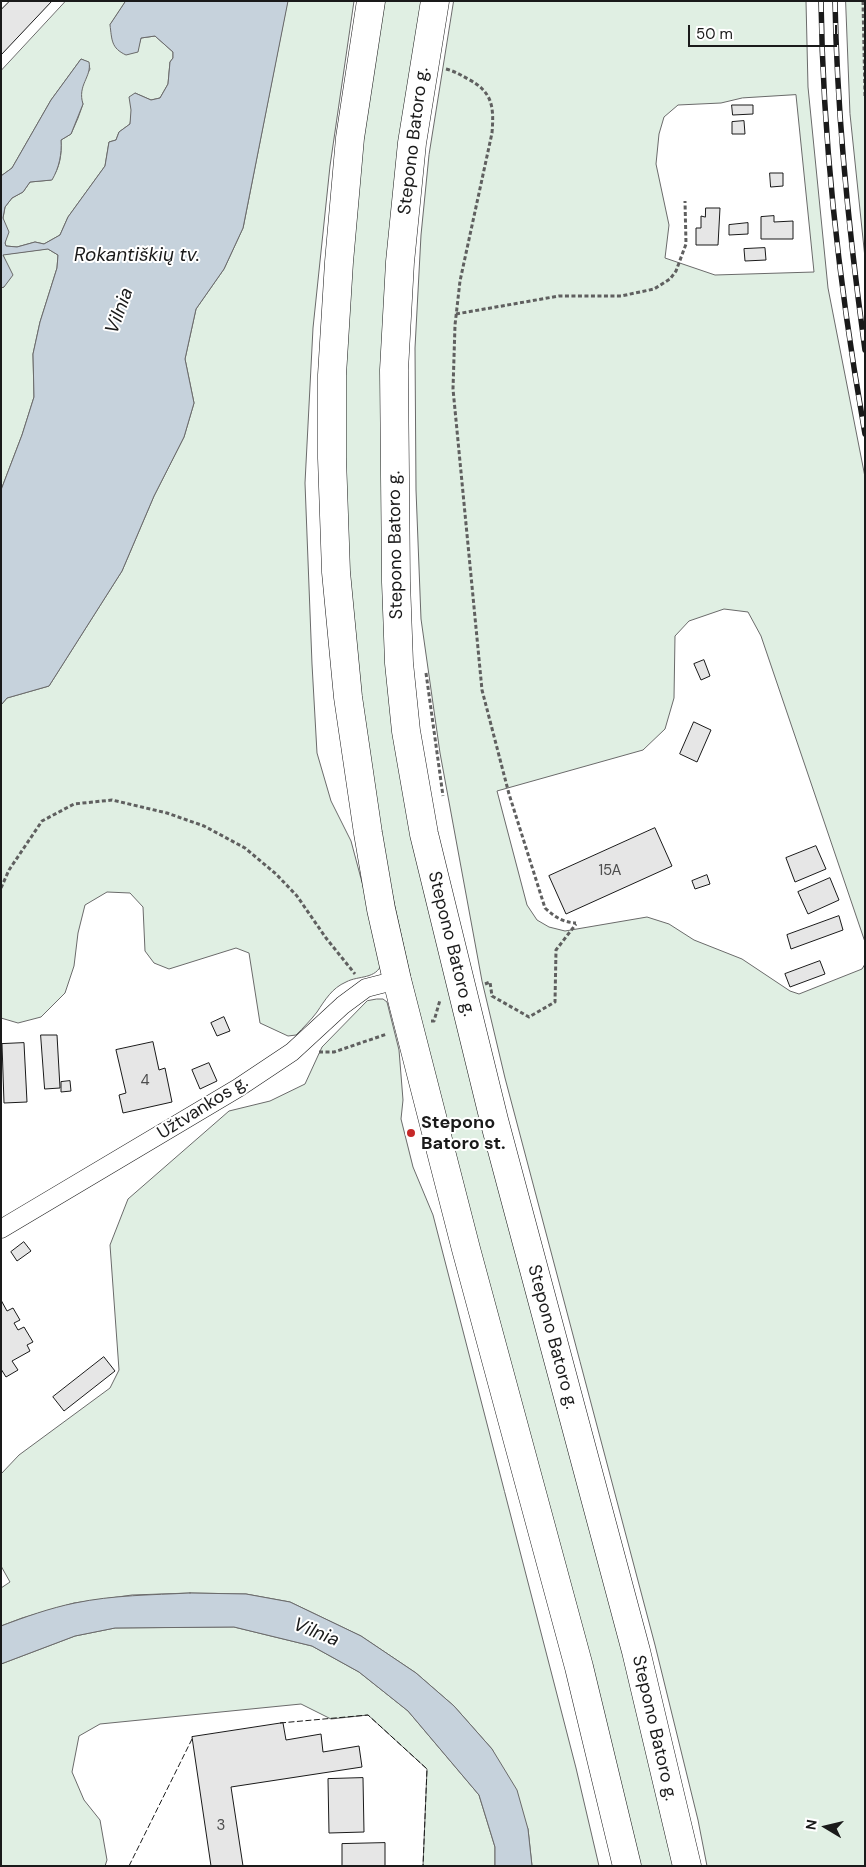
<!DOCTYPE html>
<meta charset="utf-8">
<style>
body{margin:0}
#map{position:relative;width:866px;height:1867px;overflow:hidden;background:#fff;font-family:"DM Sans",sans-serif}
canvas{display:block}
.frame{position:absolute;inset:0;border:2px solid #1a1a1a;pointer-events:none}
.north{position:absolute;left:801px;top:1802px;width:50px;height:50px;-webkit-text-stroke:4px #fff;paint-order:stroke;rotate:279deg;font-size:14px;font-weight:700;line-height:20px;text-align:center;color:#1a1a1a}
.north::after{content:'';display:block;margin:auto;width:18px;height:22px;background:#1a1a1a;clip-path:polygon(50% 0,100% 100%,50% 72%,0 100%)}
.scale{position:absolute;left:688px;top:25px;width:149px;height:22px;box-sizing:border-box;border:2px solid #1a1a1a;border-top:0;padding-left:6px;font-size:15px;line-height:18px;white-space:nowrap;color:#1a1a1a;-webkit-text-stroke:4px #fff;paint-order:stroke}
</style>
<div id="map">
<canvas width="866" height="1867"></canvas>
<div class="frame"></div>
<div class="north">N</div>
<div class="scale">50 m</div>
</div>
<script>
const context = document.querySelector('canvas').getContext('2d');
context.lineJoin = 'round';
function fill(path, color) { context.fillStyle = color; context.fill(path, 'evenodd'); }
function stroke(path, color, width, dash) { context.strokeStyle = color; context.lineWidth = width; context.lineCap = dash ? 'butt' : 'round'; context.setLineDash(dash || []); context.stroke(path); }
function drawText(font, color, halo, rows, align = 'center') {
  context.font = font + ' "DM Sans",sans-serif'; context.lineWidth = 4; context.setLineDash([]); context.textBaseline = 'middle'; context.strokeStyle = halo; context.fillStyle = color; for (const [text, x, y, turn = 0] of rows) {
    context.save(); context.translate(x, y); context.rotate((+turn || 0) * Math.PI / 180); context.textAlign = isNaN(turn) ? turn : align; if (halo) context.strokeText(text, 0, 0); context.fillText(text, 0, 0); context.restore();
  }
}
const green = new Path2D(`
 M 66,1 L 126,1 L 110,25 L 137,52 L 141,38 L 155,36 L 173,52 L 173,58 L 170,62 L 168,84 L 160,98 L 151,100 L 135,93 L 130,124 L 119,132 L 116,140 L 109,142 L 105,166 L 68,217 L 60,235 L 44,244 L 35,242 L 17,247 L 6,246 L 5,243 L 6,236 L 3,218 L 5,207 L 12,198 L 23,192 L 30,182 L 51,180 C 60,168 62,154 61,140 L 71,134 L 78,118 L 83,104 L 80,96 L 83,82 L 90,69 L 88,62 L 81,59 L 51,100 L 12,168 L 1,176 L 1,71 Z
 M 288,1 L 354,1 L 330,166 L 313,328 L 305,483 L 312,664 L 317,753 L 331,801 L 351,841 L 371,916 L 382,963 C 376,980 359,975 346,982 C 332,988 325,1000 317,1012 C 311,1020 303,1028 296,1035 L 288,1036 L 260,1023 L 249,953 L 236,948 L 169,969 L 154,963 L 145,951 L 143,907 L 130,893 L 107,892 L 85,905 L 78,933 L 74,966 L 65,993 L 41,1017 L 18,1023 L 1,1018 L 1,705 L 7,698 L 49,686 L 122,571 L 154,496 L 184,437 L 194,403 L 185,359 L 196,309 L 224,269 L 243,228 Z
 M 385,1 L 424,1 L 390,693 L 676,1866 L 638,1866 L 422,1030 C 405,950 385,870 373,790 C 333,532 333,257 385,1 Z
 M 454,1 L 806,1 L 808,87 L 828,288 L 865,477 L 865,942 L 761,636 L 748,612 L 724,609 L 689,621 L 675,636 L 674,698 L 665,729 L 643,750 L 497,791 L 527,905 L 537,920 L 549,927 L 565,931 L 647,917 L 669,924 L 694,940 L 742,959 L 790,991 L 799,994 L 862,969 L 865,964 L 865,1866 L 707,1866 L 698,1820 L 655,1645 L 505,1078 L 482,981 L 440,753 L 421,619 L 416,490 L 415,348 L 421,235 L 429,155 ZM 796,95 L 814,272 L 715,275 L 665,258 L 669,225 L 656,164 L 659,134 L 664,117 L 678,105 L 721,103 L 742,98 Z
 M 846,1 L 865,1 L 865,258 L 850,114 Z
 M 48,249 L 58,255 L 57,268 L 40,322 L 33,354 L 34,397 L 22,435 L 1,490 L 1,288 L 4,287 L 5,260 L 3,255 Z
 M 377,999 L 383,999 L 387,1002 L 399,1050 L 403,1100 L 401,1119 L 413,1167 L 433,1215 L 576,1768 L 599,1866 L 532,1866 L 528,1829 L 492,1749 L 454,1706 L 416,1673 L 361,1636 L 290,1602 L 246,1594 L 190,1593 L 132,1595 L 74,1603 L 22,1618 L 1,1626 L 1,1588 L 10,1582 L 1,1566 L 1,1474 L 19,1455 L 110,1388 L 119,1370 L 110,1245 L 128,1199 L 229,1111 L 270,1101 L 305,1084 L 322,1047 L 367,1001 Z
 M 234,1627 L 312,1646 L 359,1672 L 408,1711 L 479,1795 L 495,1847 L 495,1866 L 423,1866 L 427,1769 L 368,1715 L 331,1719 L 301,1704 L 100,1724 L 79,1736 L 72,1772 L 84,1800 L 100,1820 L 107,1860 L 105,1866 L 1,1866 L 1,1664 L 75,1636 L 115,1628 Z`);
fill(green, '#e0efe3');
stroke(green, '#6a6a6a', 1);
const water = new Path2D(`
 M 126,1 L 288,1 L 243,228 L 224,269 L 196,309 L 185,359 L 194,403 L 184,437 L 154,496 L 122,571 L 49,686 L 7,698 L 1,705 L 1,490 L 22,435 L 34,397 L 33,354 L 40,322 L 57,268 L 58,255 L 48,249 L 3,255 L 13,275 L 4,287 L 1,288 L 1,176 L 12,168 L 51,100 L 81,59 L 89,62 C 92,77 77,85 83,104 L 71,134 L 61,140 C 62,154 59,168 52,180 L 30,182 L 23,192 L 12,198 L 5,207 L 3,218 L 9,232 L 5,243 L 6,246 L 17,247 L 35,242 L 44,244 L 60,235 L 68,217 L 105,166 L 109,142 L 116,140 L 119,132 L 130,124 L 131,110 L 129,97 L 135,93 L 151,100 L 160,98 L 168,84 L 170,62 L 173,58 L 173,52 L 155,36 L 141,38 L 138,52 L 126,55 C 111,48 112,40 110,25 Z
 M 190,1593 L 246,1594 L 290,1602 L 361,1636 L 416,1673 L 454,1706 L 492,1749 L 517,1790 L 528,1829 L 532,1866 L 495,1866 L 495,1847 L 479,1795 L 408,1711 L 359,1672 L 312,1646 L 234,1627 L 115,1628 L 75,1636 L 1,1664 L 1,1626 C 25,1617 50,1608 75,1603 C 113,1595 152,1595 190,1593 Z`);
fill(water, '#c6d2dc');
stroke(water, '#6a6a6a', 1);
const building = new Path2D(`
 M 10,1 L 52,1 L 1,55 L 1,10 Z
 M 732,105 L 753,105 L 753,114 L 733,115 Z
 M 744,121 L 745,134 L 732,134 L 732,122 Z
 M 770,173 L 783,173 L 783,186 L 771,187 Z
 M 706,208 L 720,208 L 718,245 L 696,245 L 696,228 L 701,228 L 701,216 L 705,217 Z
 M 774,216 L 774,222 L 793,221 L 793,239 L 761,239 L 761,217 Z
 M 748,223 L 748,234 L 729,235 L 729,225 Z
 M 765,248 L 766,260 L 745,261 L 744,249 Z
 M 704,660 L 710,676 L 701,680 L 694,664 Z
 M 694,722 L 711,730 L 697,762 L 680,754 Z
 M 655,828 L 672,866 L 566,914 L 549,876 Z
 M 816,846 L 826,869 L 795,882 L 786,858 Z
 M 707,875 L 710,884 L 695,889 L 692,881 Z
 M 830,878 L 839,900 L 808,914 L 798,892 Z
 M 839,916 L 843,930 L 791,949 L 787,935 Z
 M 820,961 L 825,974 L 790,987 L 785,974 Z
 M 224,1017 L 230,1031 L 217,1036 L 211,1023 Z
 M 41,1035 L 57,1035 L 60,1088 L 45,1089 Z
 M 153,1042 L 159,1070 L 165,1068 L 172,1102 L 123,1113 L 119,1095 L 126,1093 L 116,1050 Z
 M 24,1043 L 27,1102 L 4,1103 L 2,1044 Z
 M 209,1063 L 217,1081 L 200,1089 L 192,1070 Z
 M 70,1081 L 71,1091 L 61,1092 L 61,1082 Z
 M 24,1242 L 31,1251 L 17,1261 L 11,1252 Z
 M 1,1300 L 7,1311 L 13,1308 L 20,1320 L 14,1323 L 18,1330 L 24,1327 L 33,1342 L 27,1345 L 30,1351 L 12,1361 L 18,1370 L 6,1377 L 1,1369 Z
 M 104,1357 L 115,1371 L 64,1411 L 53,1397 Z
 M 283,1723 L 286,1740 L 321,1734 L 323,1752 L 359,1746 L 362,1767 L 231,1787 L 243,1866 L 211,1866 L 192,1737 Z
 M 363,1778 L 364,1832 L 329,1833 L 328,1779 Z
 M 385,1843 L 385,1866 L 342,1866 L 342,1844 Z`);
fill(building, '#e6e6e6');
stroke(building, '#1a1a1a', 1);
const minor = new Path2D(`
 M 1,1229 L 238,1088 L 292,1052 L 343,1005 L 366,988 L 397,980`);
const primary = new Path2D(`
 M 371,1 L 350,138 L 339,262 L 332,375 L 332,458 L 336,572 L 348,697 L 368,833 L 381,909 L 397,980 L 466,1249 L 579,1667 L 627,1866
 M 435,1 L 412,143 L 400,262 L 394,370 L 396,582 L 399,663 L 406,731 L 424,834 L 494,1120 L 636,1651 L 687,1866`);
stroke(minor, '#1a1a1a', 19);
stroke(primary, '#1a1a1a', 29);
stroke(new Path2D(`
 M 863,1 L 865,97
 M 446,69 C 454,71 461,75 468,79 C 493,92 494,107 492,133 L 460,281 L 455,325 L 453,389 L 482,690 L 509,794 L 545,908 C 555,917 562,922 576,923
 M 456,314 L 559,296 L 621,296 L 654,289 L 670,279 L 676,271 L 686,244 L 685,201
 M 426,673 L 443,796
 M 1,888 L 9,870 L 42,821 L 74,804 L 112,800 L 167,813 L 204,826 L 245,848 L 276,874 L 297,896 L 326,938 L 355,974
 M 485,984 L 490,982 L 492,996 L 529,1017 L 555,1002 L 556,950 L 576,924
 M 431,1021 L 434,1021 L 440,1000
 M 319,1052 L 334,1052 L 387,1034`), '#5f5f5f', 3, [4, 2.5]);
stroke(minor, '#fff', 18);
stroke(primary, '#fff', 28);
const rail = new Path2D(`
 M 821,1 C 823,146 840,292 865,434
 M 835,1 C 837,118 849,234 865,350`);
stroke(rail, '#1a1a1a', 5.5);
stroke(rail, '#fff', 4, [11]);
stroke(new Path2D(`
 M 280,1723 L 368,1715 L 427,1769 L 423,1866
 M 129,1866 L 193,1737`), '#1a1a1a', 1, [6, 2.5]);
for (const [x, y, r, color] of [
 [411,1133,5,"#c62828"]
]) { const dot = new Path2D(); dot.arc(x, y, r, 0, 2 * Math.PI); context.fillStyle = color; context.fill(dot); stroke(dot, '#fff', 2); }
drawText('15px', '#4d4d4d', null, [
 ["15A",610,871],
 ["4",145,1081],
 ["3",221,1826]
]);
drawText('18px', '#1a1a1a', '#fff', [
 ["Stepono Batoro g.",414,141,-83],
 ["Stepono Batoro g.",396,545,-91],
 ["Stepono Batoro g.",451,944,76],
 ["Užtvankos g.",203,1108,-32],
 ["Stepono Batoro g.",552,1337,75],
 ["Stepono Batoro g.",654,1728,77]
]);
drawText('bold 18px', '#1a1a1a', '#fff', [
 ["Stepono",421,1123],
 ["Batoro st.",421,1144]
], 'left');
drawText('italic 19px', '#1a1a1a', '#fff', [
 ["Rokantiškių tv.",137,256],
 ["Vilnia",120,311,-70],
 ["Vilnia",316,1633,22]
]);
</script>
